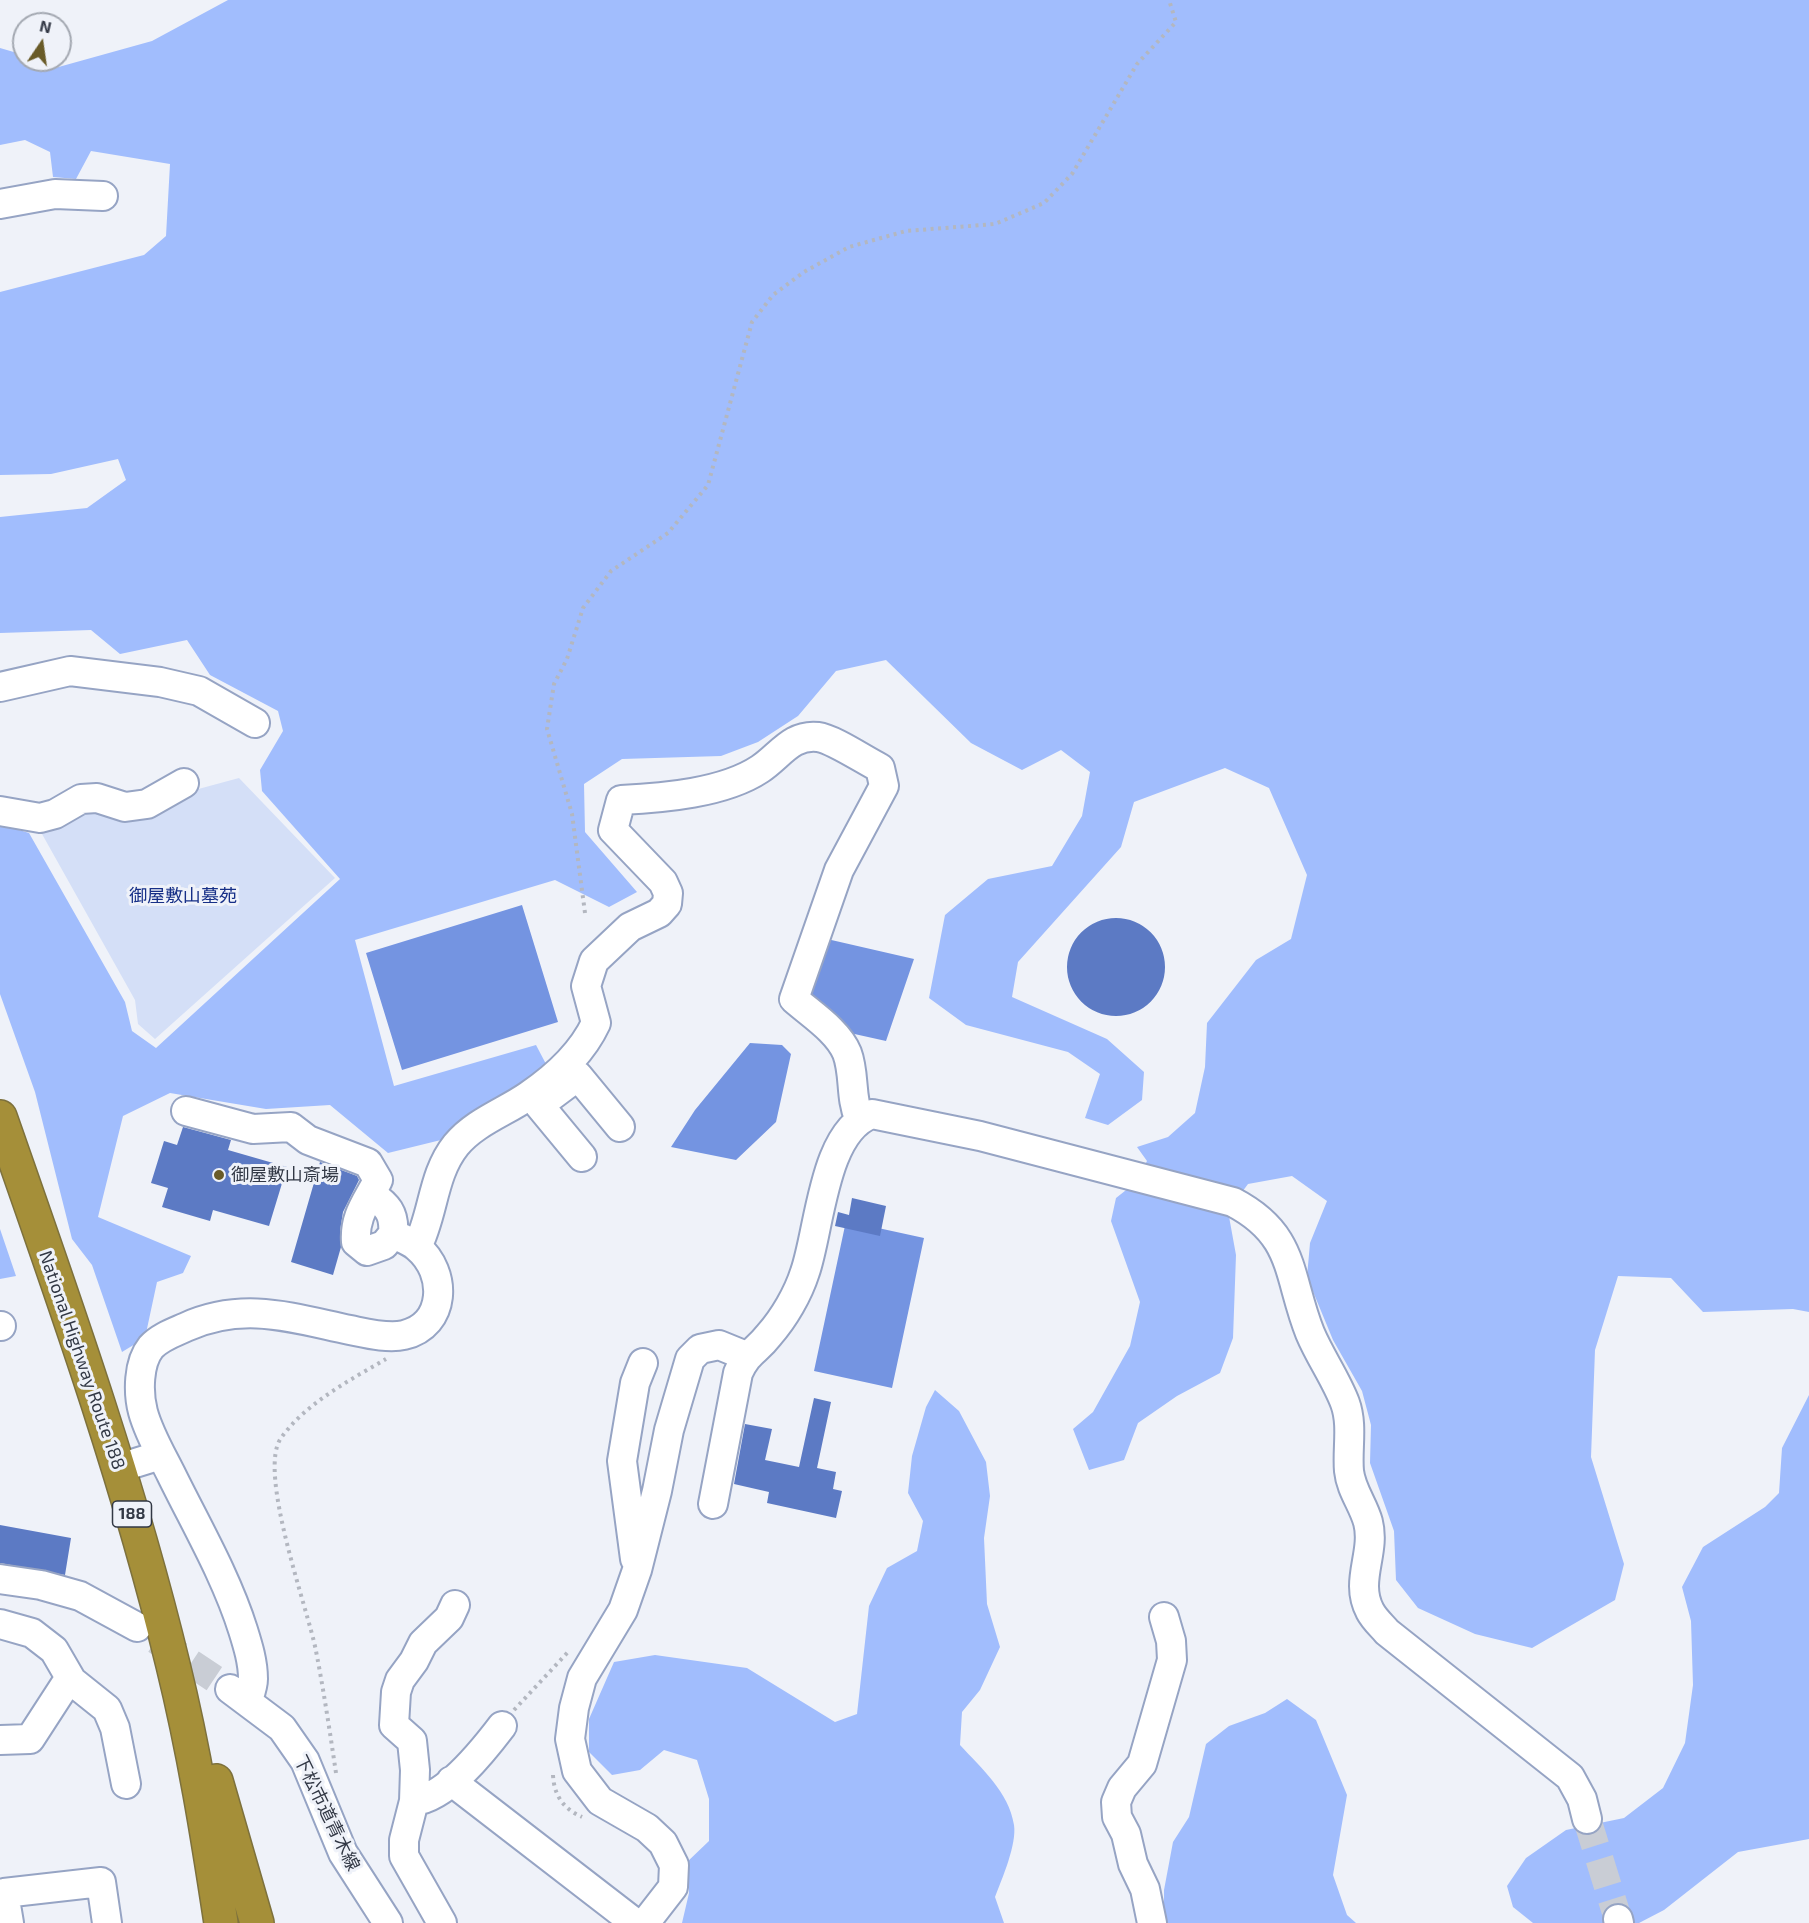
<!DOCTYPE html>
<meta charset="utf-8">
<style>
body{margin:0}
#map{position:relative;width:1809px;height:1923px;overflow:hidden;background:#eff2f9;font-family:"Exo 2",sans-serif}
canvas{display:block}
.north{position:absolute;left:12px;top:12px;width:60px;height:60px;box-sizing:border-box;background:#eff2f9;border:2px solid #a3a8b1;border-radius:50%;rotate:13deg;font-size:16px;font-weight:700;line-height:24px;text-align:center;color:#323845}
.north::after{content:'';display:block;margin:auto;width:21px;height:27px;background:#695b28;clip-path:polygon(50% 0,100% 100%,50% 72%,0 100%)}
</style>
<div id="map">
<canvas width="1809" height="1923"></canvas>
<div class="north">N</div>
</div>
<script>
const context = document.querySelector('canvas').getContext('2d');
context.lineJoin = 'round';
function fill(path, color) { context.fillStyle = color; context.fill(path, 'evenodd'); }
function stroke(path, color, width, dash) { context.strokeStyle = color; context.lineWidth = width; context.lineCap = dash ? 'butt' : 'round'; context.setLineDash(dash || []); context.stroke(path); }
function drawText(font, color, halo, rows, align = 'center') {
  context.font = font + ' "Exo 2","Noto Sans JP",sans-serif'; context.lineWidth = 6; context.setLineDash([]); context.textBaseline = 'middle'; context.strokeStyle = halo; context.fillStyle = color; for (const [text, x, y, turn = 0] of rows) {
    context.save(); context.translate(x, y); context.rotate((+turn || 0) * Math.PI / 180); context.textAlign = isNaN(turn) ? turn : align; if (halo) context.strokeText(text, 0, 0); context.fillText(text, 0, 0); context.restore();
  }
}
fill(new Path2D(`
 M 239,778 L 335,878 L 155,1039 L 138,1024 L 135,1000 L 42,834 L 92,809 L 191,791 Z`), '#d4dff7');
fill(new Path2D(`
 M 228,0 L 1809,0 L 1809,1312 L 1793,1309 L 1703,1312 L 1671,1278 L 1618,1276 L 1595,1350 L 1591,1457 L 1624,1564 L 1615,1600 L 1532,1648 L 1475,1634 L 1418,1608 L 1396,1580 L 1394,1531 L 1370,1463 L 1371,1425 L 1362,1391 L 1333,1340 L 1307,1277 L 1310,1243 L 1327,1201 L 1292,1176 L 1248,1184 L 1228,1211 L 1236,1255 L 1233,1338 L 1220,1373 L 1177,1396 L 1138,1423 L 1124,1460 L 1089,1470 L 1073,1429 L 1093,1412 L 1130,1346 L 1140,1302 L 1111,1221 L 1116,1198 L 1135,1183 L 1147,1161 L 1137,1147 L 1168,1137 L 1195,1113 L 1205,1067 L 1207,1023 L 1256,960 L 1291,939 L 1307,875 L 1269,788 L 1225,768 L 1134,802 L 1121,847 L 1018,962 L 1012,997 L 1107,1039 L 1144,1072 L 1142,1100 L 1108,1125 L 1085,1118 L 1100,1074 L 1068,1052 L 966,1025 L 929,998 L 945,915 L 988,879 L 1052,866 L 1082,816 L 1090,772 L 1061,750 L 1022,770 L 971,743 L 886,660 L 836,671 L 798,716 L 758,742 L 721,756 L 622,759 L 584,784 L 585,832 L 637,892 L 609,907 L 555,880 L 355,940 L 394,1086 L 536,1045 L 546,1064 L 445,1139 L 388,1153 L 330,1105 L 266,1109 L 170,1093 L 123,1116 L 98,1217 L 191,1256 L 183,1273 L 157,1282 L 145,1338 L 122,1352 L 92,1265 L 72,1239 L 35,1092 L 0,994 L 0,824 L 29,833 L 125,1002 L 132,1031 L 156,1048 L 340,879 L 262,791 L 260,770 L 283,731 L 278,711 L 210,675 L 187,640 L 120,654 L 91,630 L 0,633 L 0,517 L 87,508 L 126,480 L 118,459 L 51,474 L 0,475 L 0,292 L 144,255 L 166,236 L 170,164 L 91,151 L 76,179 L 53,177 L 50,152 L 25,140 L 0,145 L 0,48 L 24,55 L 24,60 L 36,60 L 55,68 L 152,41 Z
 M 0,1229 L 16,1276 L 0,1279 Z
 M 935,1390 L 959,1411 L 986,1462 L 990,1496 L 984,1538 L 987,1604 L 1000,1647 L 980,1690 L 962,1712 L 960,1745 C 981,1768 1009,1792 1014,1825 C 1017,1844 1002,1879 995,1897 L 1004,1923 L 682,1923 L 689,1893 L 686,1863 L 709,1841 L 709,1799 L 697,1760 L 664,1750 L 640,1770 L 612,1775 L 589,1752 L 589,1719 L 614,1662 L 655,1655 L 747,1668 L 835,1722 L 857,1714 L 869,1606 L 887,1568 L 917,1551 L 923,1521 L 908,1493 L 912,1456 L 926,1407 Z
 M 1809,1395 L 1809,1839 L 1738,1852 L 1664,1910 L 1639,1923 L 1533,1923 L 1513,1907 L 1507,1886 L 1526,1858 L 1566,1830 L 1624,1818 L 1663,1788 L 1685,1743 L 1693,1685 L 1691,1621 L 1682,1587 L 1703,1547 L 1765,1507 L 1779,1493 L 1782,1448 Z
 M 1287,1699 L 1316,1720 L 1347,1795 L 1333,1875 L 1347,1915 L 1356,1923 L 1164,1923 L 1164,1890 L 1173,1842 L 1189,1817 L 1206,1744 L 1229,1726 L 1265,1713 Z`), '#a1bdfd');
fill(new Path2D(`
 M 522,905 L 558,1022 L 402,1070 L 366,953 Z
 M 827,939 L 914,959 L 886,1041 L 850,1033 L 808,996 Z
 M 750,1043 L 782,1045 L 791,1054 L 776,1122 L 736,1160 L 671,1147 L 695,1110 Z
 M 846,1221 L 924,1238 L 892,1388 L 814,1371 Z`), '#7494e1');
fill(new Path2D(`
 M1067 967a49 49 0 1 1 98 0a49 49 0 1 1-98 0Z
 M 183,1127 L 231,1140 L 228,1150 L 287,1167 L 269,1226 L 213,1210 L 210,1221 L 162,1207 L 168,1188 L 151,1183 L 164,1141 L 177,1145 Z
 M 320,1162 L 357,1176 L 359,1180 L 343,1212 L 340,1231 L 341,1247 L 333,1275 L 291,1262 Z
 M 852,1198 L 886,1206 L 880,1236 L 835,1226 L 838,1212 L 849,1215 Z
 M 814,1398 L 831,1402 L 817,1468 L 836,1472 L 833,1489 L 842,1491 L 836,1518 L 767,1503 L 769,1492 L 734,1484 L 745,1424 L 772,1429 L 765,1460 L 799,1467 Z
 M 0,1525 L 71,1538 L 65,1575 L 0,1563 Z`), '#5c7ac4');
stroke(new Path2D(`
 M 156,1640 L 230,1689
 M 1587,1819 L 1618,1919`), '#c9cdd5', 28, [28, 14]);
const minor = new Path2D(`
 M 0,204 L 55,194 L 103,196
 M 0,687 L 70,671 L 160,682 L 199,691 L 255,723
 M 0,811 L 40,818 L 55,814 L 81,799 L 97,798 L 125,807 L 147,804 L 184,783
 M 550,1097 L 578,1076 L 620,1127
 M 539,1105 L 582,1157
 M 186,1111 L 253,1129 L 291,1127 L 308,1140 L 368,1163 L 378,1180 C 367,1202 354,1216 356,1242 L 367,1251 L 384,1245 L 393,1234 C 401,1238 410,1241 417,1247 C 448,1273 446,1325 404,1335 C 388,1339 365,1333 350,1330 C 292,1318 244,1301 186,1327 C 175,1332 160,1337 151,1347 C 138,1363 138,1393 143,1412 C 149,1434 161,1454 171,1474 C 196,1525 226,1576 243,1630 C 248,1646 253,1662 253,1679 C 253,1686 250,1694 248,1700
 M 371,1194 C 387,1205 395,1213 393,1234
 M 417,1247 C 434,1214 432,1175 456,1145 C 475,1122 505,1112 528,1096 C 556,1077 582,1053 596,1023 L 586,986 L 594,961 L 630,927 L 659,913 L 667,904 L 668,893 L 663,882 L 613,830 L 621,800 C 663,798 724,793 760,769 C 780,756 791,734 818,737 C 833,739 864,760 880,768 L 884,786 L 839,870 L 794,999 C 811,1014 838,1031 847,1053 C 855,1074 850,1097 859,1118
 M 0,1326 L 1,1326
 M 119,1468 L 161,1455
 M 713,1504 L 738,1373 C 748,1351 756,1352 769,1335 C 784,1318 798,1294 805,1272 C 820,1229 823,1131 872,1114 L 980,1136 L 1233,1202 C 1296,1235 1287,1275 1310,1333 C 1320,1357 1336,1379 1345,1403 C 1353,1425 1347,1449 1349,1471 C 1351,1490 1363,1504 1368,1522 C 1376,1553 1354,1581 1370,1611 C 1374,1619 1382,1626 1387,1632 L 1570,1777 L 1582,1799 L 1587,1819
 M 635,1559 L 622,1461 L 635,1383 L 643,1363
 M 0,1579 L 41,1585 L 80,1596 L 137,1627
 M 0,1624 L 32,1633 L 54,1650 L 72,1681 L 107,1709 L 115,1728 L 126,1784
 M 230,1689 L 282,1728 L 305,1761 L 343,1853 L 388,1923
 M 0,1740 L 30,1739 L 65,1685 L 72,1681
 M 451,1781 L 635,1923
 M 414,1801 C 446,1798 483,1751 502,1726
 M 1618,1919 L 1619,1923
 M 9,1923 L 4,1893 L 101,1882 L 107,1923
 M 442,1923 L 404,1856 L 404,1840 L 414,1801 L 415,1770 L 412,1741 L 394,1725 L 396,1692 L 400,1680 L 414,1661 L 423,1643 L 449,1618 L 455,1605
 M 645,1923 L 673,1887 L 674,1865 L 663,1843 L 647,1828 L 600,1801 L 577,1771 L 570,1739 L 574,1708 L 582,1678 L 623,1610 L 637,1570 L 657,1491 L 669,1430 L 690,1359 L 700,1349 L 719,1345 L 746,1356
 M 1152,1923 L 1145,1889 L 1133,1864 L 1126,1834 L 1117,1817 L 1116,1802 L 1122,1788 L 1142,1764 L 1172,1660 L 1171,1641 L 1164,1617`);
const highway = new Path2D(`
 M 0,1117 C 63,1297 128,1479 173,1665 C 194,1750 208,1837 221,1923
 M 216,1781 L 257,1923`);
stroke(minor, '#96a4c4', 32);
stroke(highway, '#7d713d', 36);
stroke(new Path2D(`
 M 585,913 L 572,814 L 547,729 L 554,684 L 567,659 L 583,608 L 611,571 L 668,533 L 708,485 L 752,322 L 773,295 L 804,272 L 849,247 L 906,231 L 995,224 L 1044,203 L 1072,174 L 1137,64 L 1176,22 L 1169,0
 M 514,1710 L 568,1652
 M 336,1773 C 330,1733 324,1692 316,1651 C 308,1609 257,1472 281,1438 C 306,1403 350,1380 386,1359
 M 553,1775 C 554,1796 564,1809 582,1817`), '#b3b7c0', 4, [3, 4.5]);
stroke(minor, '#fff', 28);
stroke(highway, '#a58f39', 33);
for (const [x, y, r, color] of [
 [219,1175,6,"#695b28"]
]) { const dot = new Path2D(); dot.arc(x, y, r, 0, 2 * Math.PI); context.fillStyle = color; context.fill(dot); stroke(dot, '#eff2f9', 2); }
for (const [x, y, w] of [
 [132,1514,39]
]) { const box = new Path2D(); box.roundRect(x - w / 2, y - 13, w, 26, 4.5); context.fillStyle = '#eff2f9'; context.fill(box); stroke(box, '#323845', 1.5); }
drawText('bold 16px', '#323845', null, [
 ["188",132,1514]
]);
drawText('18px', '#162f87', '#eff2f9', [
 ["御屋敷山墓苑",183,896]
]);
drawText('18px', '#323845', '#eff2f9', [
 ["御屋敷山斎場",231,1175]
], 'left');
drawText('18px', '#323845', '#eff2f9', [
 ["National Highway Route 188",82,1360,71],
 ["下松市道青木線",327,1813,64]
]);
</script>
